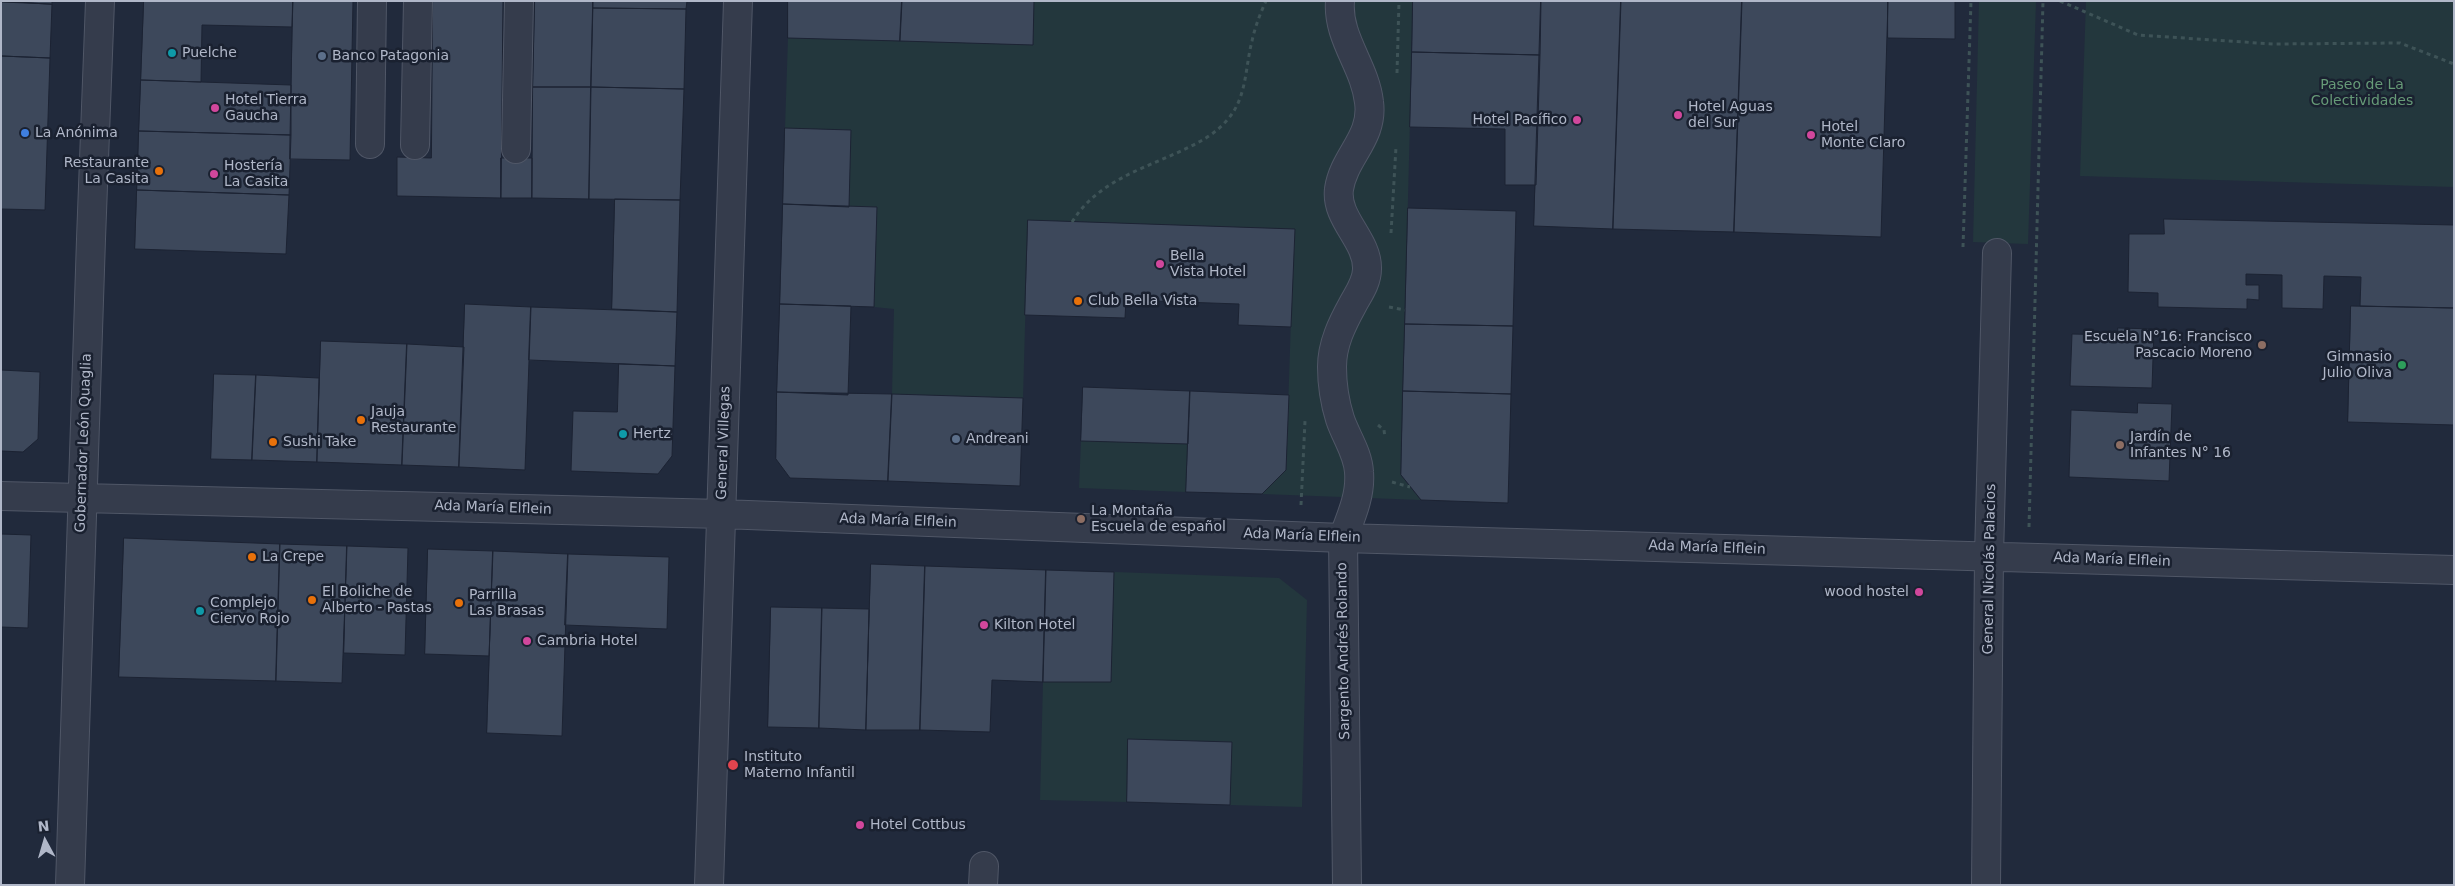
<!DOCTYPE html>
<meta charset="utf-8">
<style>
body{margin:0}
#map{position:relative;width:2455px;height:886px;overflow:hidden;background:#212a3c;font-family:"DejaVu Sans",sans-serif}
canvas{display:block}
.frame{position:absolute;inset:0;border:2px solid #b0b7c8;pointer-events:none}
.north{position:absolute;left:20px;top:816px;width:50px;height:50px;-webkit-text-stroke:4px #1a2130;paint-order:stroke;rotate:354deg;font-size:14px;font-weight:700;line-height:20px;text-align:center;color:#b0b7c8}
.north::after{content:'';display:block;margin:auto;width:18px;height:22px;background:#b0b7c8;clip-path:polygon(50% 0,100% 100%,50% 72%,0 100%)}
</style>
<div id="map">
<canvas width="2455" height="886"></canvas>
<div class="frame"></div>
<div class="north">N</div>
</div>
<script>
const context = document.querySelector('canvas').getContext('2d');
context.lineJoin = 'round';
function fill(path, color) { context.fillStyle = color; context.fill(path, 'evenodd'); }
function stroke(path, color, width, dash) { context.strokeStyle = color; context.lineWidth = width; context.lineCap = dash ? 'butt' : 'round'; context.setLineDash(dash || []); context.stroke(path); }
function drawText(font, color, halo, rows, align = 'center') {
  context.font = font + ' "DejaVu Sans",sans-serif'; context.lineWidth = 5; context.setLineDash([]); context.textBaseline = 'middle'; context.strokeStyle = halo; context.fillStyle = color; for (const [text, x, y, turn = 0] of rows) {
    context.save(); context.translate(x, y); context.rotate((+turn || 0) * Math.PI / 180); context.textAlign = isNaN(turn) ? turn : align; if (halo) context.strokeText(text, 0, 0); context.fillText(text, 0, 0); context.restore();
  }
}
fill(new Path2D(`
 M 1034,1 L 1413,1 L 1401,475 L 1421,500 L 1262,494 L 1286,470 L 1294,229 L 1028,220 L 1023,398 L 892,394 L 894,309 L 874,307 L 877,207 L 849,207 L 851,130 L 785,128 L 788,38 L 1033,45 Z
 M 1979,1 L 2036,1 L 2028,244 L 1973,242 Z
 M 2086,1 L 2454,1 L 2454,187 L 2080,176 Z
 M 1081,441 L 1188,444 L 1186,492 L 1079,488 Z
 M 1114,572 L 1279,578 L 1307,600 L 1302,807 L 1230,805 L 1232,742 L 1128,740 L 1127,802 L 1040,800 L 1043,682 L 1111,682 Z`), '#23373d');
const building = new Path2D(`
 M 1,1 L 52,1 L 52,4 Z
 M 144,1 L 293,1 L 292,27 L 202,25 L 201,82 L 141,80 Z
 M 293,1 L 353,1 L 350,160 L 290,159 Z
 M 433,1 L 503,1 L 501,198 L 397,196 L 397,157 L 431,158 Z
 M 535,1 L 593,1 L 591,87 L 533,87 Z
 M 593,1 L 687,1 L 686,9 L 593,8 Z
 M 788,1 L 902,1 L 900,41 L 788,38 Z
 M 902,1 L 1034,1 L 1033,45 L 900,41 Z
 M 1413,1 L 1541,1 L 1540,55 L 1412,52 Z
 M 1541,1 L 1621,1 L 1613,229 L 1534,226 Z
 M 1621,1 L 1742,1 L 1734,232 L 1613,229 Z
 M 1742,1 L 1888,1 L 1881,237 L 1734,232 Z
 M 1888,1 L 1955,1 L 1955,39 L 1888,38 Z
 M 1,2 L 52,4 L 50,58 L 1,56 Z
 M 593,8 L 686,9 L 684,89 L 591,87 Z
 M 1412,52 L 1540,55 L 1536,185 L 1505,185 L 1505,129 L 1410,127 Z
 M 1,56 L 50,58 L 45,210 L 1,209 Z
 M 141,80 L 291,85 L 291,135 L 139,131 Z
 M 533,87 L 591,87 L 589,199 L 532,198 Z
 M 591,87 L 684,89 L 680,200 L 589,199 Z
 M 785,128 L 851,130 L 849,207 L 783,204 Z
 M 139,131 L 291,135 L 289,195 L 137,190 Z
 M 501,158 L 532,158 L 532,198 L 501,198 Z
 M 137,190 L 289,195 L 286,254 L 135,249 Z
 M 615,199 L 680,200 L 677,312 L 612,309 Z
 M 783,204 L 877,207 L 874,307 L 780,304 Z
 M 1408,208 L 1516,211 L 1513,326 L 1405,324 Z
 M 2164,219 L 2454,225 L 2454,308 L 2360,306 L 2361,277 L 2324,276 L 2323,309 L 2282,308 L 2282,275 L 2246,274 L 2246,285 L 2259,285 L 2259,300 L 2247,299 L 2247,309 L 2158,307 L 2158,293 L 2128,292 L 2129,234 L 2164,234 Z
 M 1028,220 L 1295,229 L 1291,327 L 1238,325 L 1239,304 L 1126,300 L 1125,318 L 1025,315 Z
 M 465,304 L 531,307 L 525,470 L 459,467 Z
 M 780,304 L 851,306 L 848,395 L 777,392 Z
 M 2351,306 L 2454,308 L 2454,425 L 2348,422 Z
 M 531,307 L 677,312 L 675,366 L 529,360 Z
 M 1405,324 L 1513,326 L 1511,394 L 1403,391 Z
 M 2118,328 L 2154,329 L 2152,388 L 2070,386 L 2072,334 L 2118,335 Z
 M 321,341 L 407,344 L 402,465 L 317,462 Z
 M 407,344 L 464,347 L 459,467 L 402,465 Z
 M 619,364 L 675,366 L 672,456 L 658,474 L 571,471 L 573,411 L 617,412 Z
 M 1,370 L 40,372 L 38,439 L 23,452 L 1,451 Z
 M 214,374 L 256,375 L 252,460 L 211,459 Z
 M 256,375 L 319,378 L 317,462 L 252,460 Z
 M 1083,387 L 1190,391 L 1188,444 L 1081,441 Z
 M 1190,391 L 1289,395 L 1286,470 L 1262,494 L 1186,492 Z
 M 1403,391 L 1511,394 L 1508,503 L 1421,500 L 1401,475 Z
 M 777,392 L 892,394 L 888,481 L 790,478 L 776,459 Z
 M 892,394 L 1023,398 L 1020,486 L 888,481 Z
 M 2138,403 L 2172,404 L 2169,481 L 2069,477 L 2071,410 L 2137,413 Z
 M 1,534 L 31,535 L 28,628 L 1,627 Z
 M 124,538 L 280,544 L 276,681 L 119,677 Z
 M 280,544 L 347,546 L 342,683 L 276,681 Z
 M 347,546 L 408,548 L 405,655 L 344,653 Z
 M 428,549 L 493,551 L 489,656 L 425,654 Z
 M 493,551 L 568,554 L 562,736 L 487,733 Z
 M 568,554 L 669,557 L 667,629 L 565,625 Z
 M 871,564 L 925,566 L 920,730 L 866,730 Z
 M 925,566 L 1046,570 L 1043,682 L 992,680 L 990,732 L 920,730 Z
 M 1046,570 L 1114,572 L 1111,682 L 1043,682 Z
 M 771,607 L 822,608 L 819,728 L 768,727 Z
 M 822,608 L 869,609 L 866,730 L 819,728 Z
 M 1128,739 L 1232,742 L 1230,805 L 1127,802 Z`);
fill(building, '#3d485b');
stroke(building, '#1c2333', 1);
const minor = new Path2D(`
 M 1340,1 C 1337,38 1365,66 1369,102 C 1374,138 1344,156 1339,189 C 1335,219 1368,240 1367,269 C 1367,282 1359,293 1353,304 C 1342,324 1332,344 1332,367 C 1332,385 1335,403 1340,419 C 1346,437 1358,453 1359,472 C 1361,495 1351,517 1343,538 L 1347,885
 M 370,144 L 372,1
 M 415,145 L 418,1
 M 516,149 L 519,1
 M 1,496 L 722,514 L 1343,538 L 2454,570
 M 70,885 L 91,239 L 100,1
 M 709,885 L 738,1
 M 983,885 L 984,866
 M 1986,885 L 1989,556 L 1997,253`);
stroke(minor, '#505767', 30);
stroke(new Path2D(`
 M 2060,1 L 2138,35 L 2273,44 L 2400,43 L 2454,64
 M 1397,73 L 1399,1
 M 1072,222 C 1097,182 1140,170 1181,151 C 1198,143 1216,134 1228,119 C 1247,97 1245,68 1252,41 C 1255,27 1260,14 1266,1
 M 1391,233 L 1396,147
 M 1963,247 L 1971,1
 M 1389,307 L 1405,310
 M 1378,425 L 1384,430 L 1385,438
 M 1392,482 L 1410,487
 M 1301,505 L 1305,421
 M 2029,527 L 2043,1`), '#3e5357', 3, [4, 4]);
stroke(minor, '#353c4c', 28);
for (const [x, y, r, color] of [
 [172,53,5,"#0f9aa8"],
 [322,56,5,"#5c6f8a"],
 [215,108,5,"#d1479c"],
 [1678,115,5,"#d1479c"],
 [1577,120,5,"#d1479c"],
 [25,133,5,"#3f7fe0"],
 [1811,135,5,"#d1479c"],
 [159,171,5,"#e8710a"],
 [214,174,5,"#d1479c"],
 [1160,264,5,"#d1479c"],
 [1078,301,5,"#e8710a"],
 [2262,345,5,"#8d6e63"],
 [2402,365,5,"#2e9e5b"],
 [361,420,5,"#e8710a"],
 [623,434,5,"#0f9aa8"],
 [956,439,5,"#5c6f8a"],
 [273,442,5,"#e8710a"],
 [2120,445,5,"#8d6e63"],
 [1081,519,5,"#8d6e63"],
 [252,557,5,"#e8710a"],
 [1919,592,5,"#d1479c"],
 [312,600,5,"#e8710a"],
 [459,603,5,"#e8710a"],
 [200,611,5,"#0f9aa8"],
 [984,625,5,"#d1479c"],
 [527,641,5,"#d1479c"],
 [733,765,6,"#e0444e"],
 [860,825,5,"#d1479c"]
]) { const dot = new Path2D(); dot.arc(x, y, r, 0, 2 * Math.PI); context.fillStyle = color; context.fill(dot); stroke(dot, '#1a2130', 2); }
drawText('14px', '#b0b7c8', '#1a2130', [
 ["Puelche",182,53],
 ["Banco Patagonia",332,56],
 ["Hotel Tierra",225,100],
 ["Gaucha",225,116],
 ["Hotel Aguas",1688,107],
 ["del Sur",1688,123],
 ["Hotel Pacífico",1567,120,"right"],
 ["Hotel",1821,127],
 ["Monte Claro",1821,143],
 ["La Anónima",35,133],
 ["Restaurante",149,163,"right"],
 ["La Casita",149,179,"right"],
 ["Hostería",224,166],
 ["La Casita",224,182],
 ["Bella",1170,256],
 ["Vista Hotel",1170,272],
 ["Club Bella Vista",1088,301],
 ["Escuela N°16: Francisco",2252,337,"right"],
 ["Pascacio Moreno",2252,353,"right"],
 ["Gimnasio",2392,357,"right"],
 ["Julio Oliva",2392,373,"right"],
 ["Jauja",371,412],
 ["Restaurante",371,428],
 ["Hertz",633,434],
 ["Jardín de",2130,437],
 ["Infantes N° 16",2130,453],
 ["Andreani",966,439],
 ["Sushi Take",283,442],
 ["La Montaña",1091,511],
 ["Escuela de español",1091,527],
 ["La Crepe",262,557],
 ["El Boliche de",322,592],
 ["Alberto - Pastas",322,608],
 ["wood hostel",1909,592,"right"],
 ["Parrilla",469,595],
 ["Las Brasas",469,611],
 ["Complejo",210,603],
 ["Ciervo Rojo",210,619],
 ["Kilton Hotel",994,625],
 ["Cambria Hotel",537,641],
 ["Instituto",744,757],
 ["Materno Infantil",744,773],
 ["Hotel Cottbus",870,825]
], 'left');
drawText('14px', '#669a77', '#1a2130', [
 ["Paseo de La",2362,85],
 ["Colectividades",2362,101]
]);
drawText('14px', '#b0b7c8', '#1a2130', [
 ["Gobernador León Quaglia",84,443,-88],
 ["General Villegas",724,443,-88],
 ["Ada María Elflein",493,508,2],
 ["Ada María Elflein",898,521,2],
 ["Ada María Elflein",1302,536,2],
 ["Ada María Elflein",1707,548,2],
 ["Ada María Elflein",2112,560,2],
 ["General Nicolás Palacios",1990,569,-89],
 ["Sargento Andrés Rolando",1344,651,-91]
]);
</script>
